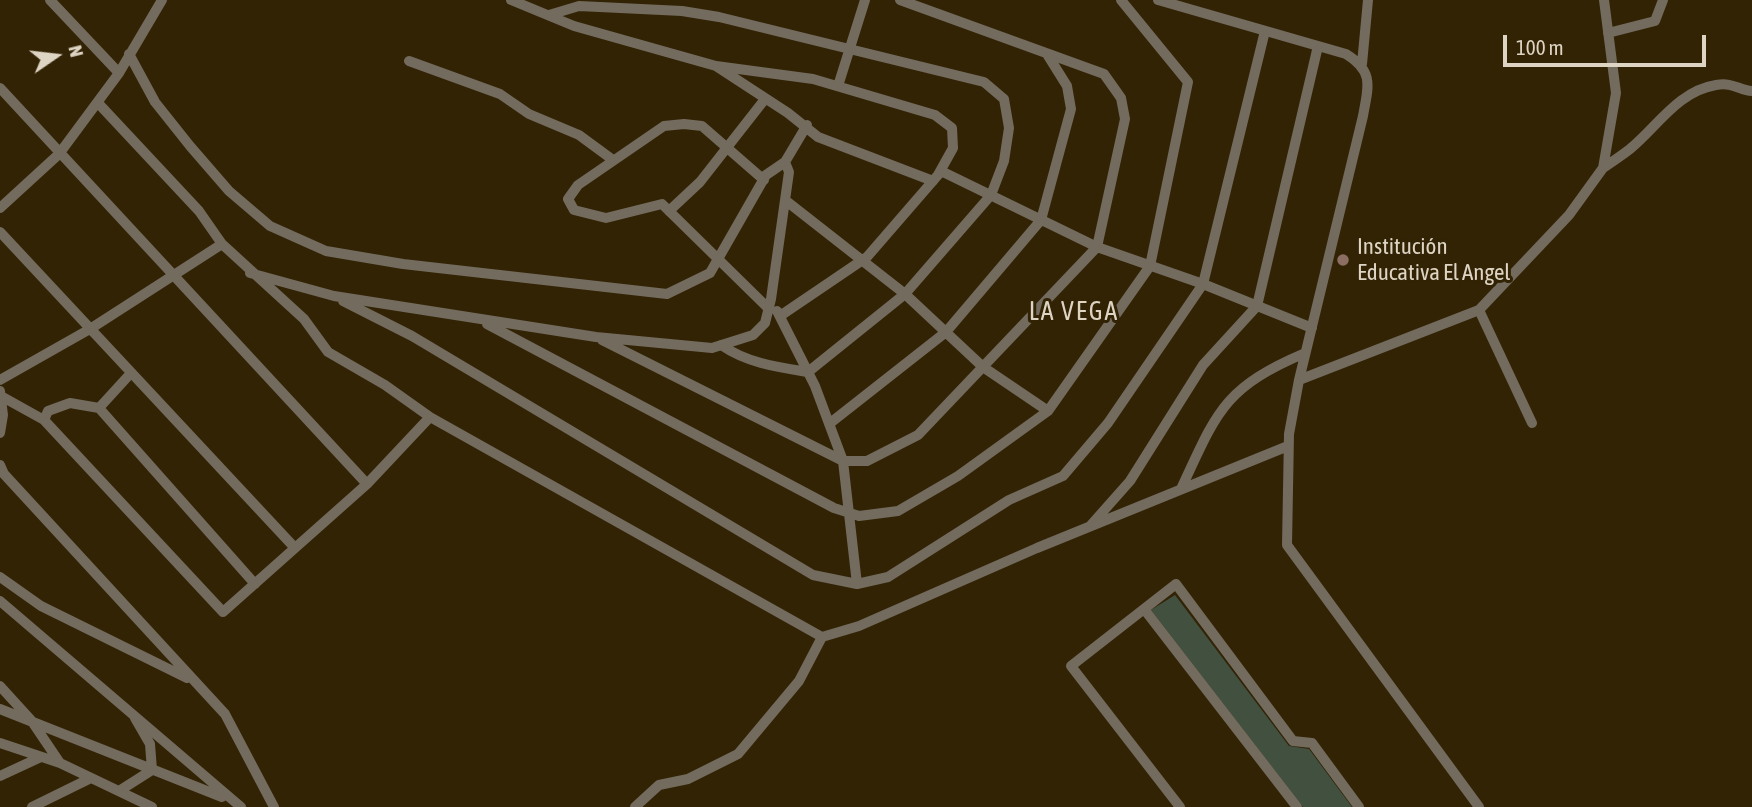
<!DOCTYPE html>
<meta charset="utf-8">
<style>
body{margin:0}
#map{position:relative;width:1752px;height:807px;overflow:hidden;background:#322305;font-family:"Asap Condensed",sans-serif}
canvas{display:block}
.north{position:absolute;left:21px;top:21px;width:70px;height:70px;-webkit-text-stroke:5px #322305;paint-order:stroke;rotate:76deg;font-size:19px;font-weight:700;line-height:28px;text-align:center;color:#ddd4c3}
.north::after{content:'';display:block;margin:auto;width:24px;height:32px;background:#ddd4c3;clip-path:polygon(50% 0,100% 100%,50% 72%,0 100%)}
.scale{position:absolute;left:1503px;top:35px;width:203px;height:32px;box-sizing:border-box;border:4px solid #ddd4c3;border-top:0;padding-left:9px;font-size:21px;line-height:24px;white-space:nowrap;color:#ddd4c3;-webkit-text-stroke:5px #322305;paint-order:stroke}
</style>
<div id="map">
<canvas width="1752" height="807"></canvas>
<div class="north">N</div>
<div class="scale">100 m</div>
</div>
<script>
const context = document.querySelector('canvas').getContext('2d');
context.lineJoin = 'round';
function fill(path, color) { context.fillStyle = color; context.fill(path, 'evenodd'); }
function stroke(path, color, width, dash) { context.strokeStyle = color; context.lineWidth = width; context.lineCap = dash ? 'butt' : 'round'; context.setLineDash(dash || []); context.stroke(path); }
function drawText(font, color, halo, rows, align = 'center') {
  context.font = font + ' "Asap Condensed",sans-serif'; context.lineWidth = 6; context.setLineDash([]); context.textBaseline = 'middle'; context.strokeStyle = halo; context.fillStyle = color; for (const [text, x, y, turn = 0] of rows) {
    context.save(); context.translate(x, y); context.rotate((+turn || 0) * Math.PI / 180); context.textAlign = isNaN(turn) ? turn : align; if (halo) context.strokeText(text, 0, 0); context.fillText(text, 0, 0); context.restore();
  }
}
fill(new Path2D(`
 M 1175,595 L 1289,746 L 1309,749 L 1352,807 L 1303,807 L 1151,610 Z`), '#425040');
stroke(new Path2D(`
 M 50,0 L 119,73
 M 511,0 L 574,26 L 716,66 L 788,113 L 818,137 L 933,181
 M 1158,0 L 1346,54 C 1375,72 1368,87 1363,116 L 1299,380 L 1289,434 L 1287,545 L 1479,807
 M 549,15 L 579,6 L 682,11 L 719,17 L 984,82 L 1004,99 L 1009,128 L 1004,161 L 991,195 L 905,294 L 808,372 C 777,367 747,363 721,345
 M 1608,33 L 1655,21 L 1663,0
 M 129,54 L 155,102 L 190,146 L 229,191 L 270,226 L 326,251 L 403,264 L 667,294 L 710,273 L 766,175 L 785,162 L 789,172 L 771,299 L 765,323 L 753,335 L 712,348 L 596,337 L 334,296 L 250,273
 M 409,61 L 500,94 L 529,114 L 579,135 L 613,160
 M 1362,64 L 1368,0
 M 716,66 L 813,79 L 935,115 L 952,128 L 953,148 L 938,175 L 867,257 L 780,316
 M 838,86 L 865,0
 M 0,88 L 367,484
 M 98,103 L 199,211 L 222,244 L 304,319 L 328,352 L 385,385 L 430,417
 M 785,162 L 807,125
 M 1603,168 C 1612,162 1621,156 1630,149 C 1657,127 1678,91 1716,85 C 1733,82 1739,90 1752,91
 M 941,171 L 1097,247 L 1203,284 L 1312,328
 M 764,180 L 702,126 L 684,124 L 664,126 L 578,185 L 568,199 L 574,210 L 606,218 L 662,204 L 769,309
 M 785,200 L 905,294 L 983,367 L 1048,411
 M 0,208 L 59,154 L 119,73 L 162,0
 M 669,211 L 700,182 L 765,99
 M 0,232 L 295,548
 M 343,301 L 412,336 L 813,575 L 857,584 L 888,577 L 1009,500 L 1063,476 L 1108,423 L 1203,284 L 1265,31
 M 1479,310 L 1532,423
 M 777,311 L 815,386 L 843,461 L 857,584
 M 487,324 L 834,508 L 859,516 L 898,511 L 958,476 L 1048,411 L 1150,266 L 1188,82 L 1121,0
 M 602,340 L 843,461 L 867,461 L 918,435 L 1097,247 L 1125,119 L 1121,98 L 1104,74 L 900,0
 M 0,380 L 90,329 L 222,244
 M 1299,380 L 1479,310 L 1569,215 L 1603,168 L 1616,93 L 1604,0
 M 1,396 L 44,420 L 223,612 L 367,484 L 430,417 L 822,637 L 859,626 L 1037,548 L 1288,446
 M 99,408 L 131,373
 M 44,420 L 48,411 L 70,403 L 99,408 L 255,584
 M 829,424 L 946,332 L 1041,220 L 1071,109 L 1067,86 L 1047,54
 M 0,433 L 3,415 L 0,391
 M 0,465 L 4,474 L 225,714 L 274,807
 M 1181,489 C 1217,412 1223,388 1305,353
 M 1091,525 L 1130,481 L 1203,365 L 1257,306 L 1318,46
 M 0,577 L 41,606 L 187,678
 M 0,601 L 241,807
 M 1144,609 L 1297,807
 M 0,686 L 31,720 L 60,763
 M 0,709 L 222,797
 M 0,743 L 60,763 L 152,807
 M 0,776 L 41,757
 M 119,791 L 152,770 L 150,744 L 135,718
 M 32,807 L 91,778
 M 635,807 L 659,785 L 688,779 L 738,754 L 799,681 L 822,637
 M 1180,807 L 1071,666 L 1176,584 L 1293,741 L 1312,743 L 1359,807`), '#736b5d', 10);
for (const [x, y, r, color] of [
 [1343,260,7,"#8d6e63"]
]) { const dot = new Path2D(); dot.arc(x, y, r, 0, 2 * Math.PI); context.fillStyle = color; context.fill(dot); stroke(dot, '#322305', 2.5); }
drawText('23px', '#ddd4c3', '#322305', [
 ["Institución",1357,247],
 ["Educativa El Angel",1357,273]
], 'left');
context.letterSpacing = '2px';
drawText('26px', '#ddd4c3', '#322305', [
 ["LA VEGA",1074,312]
]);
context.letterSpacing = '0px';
</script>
